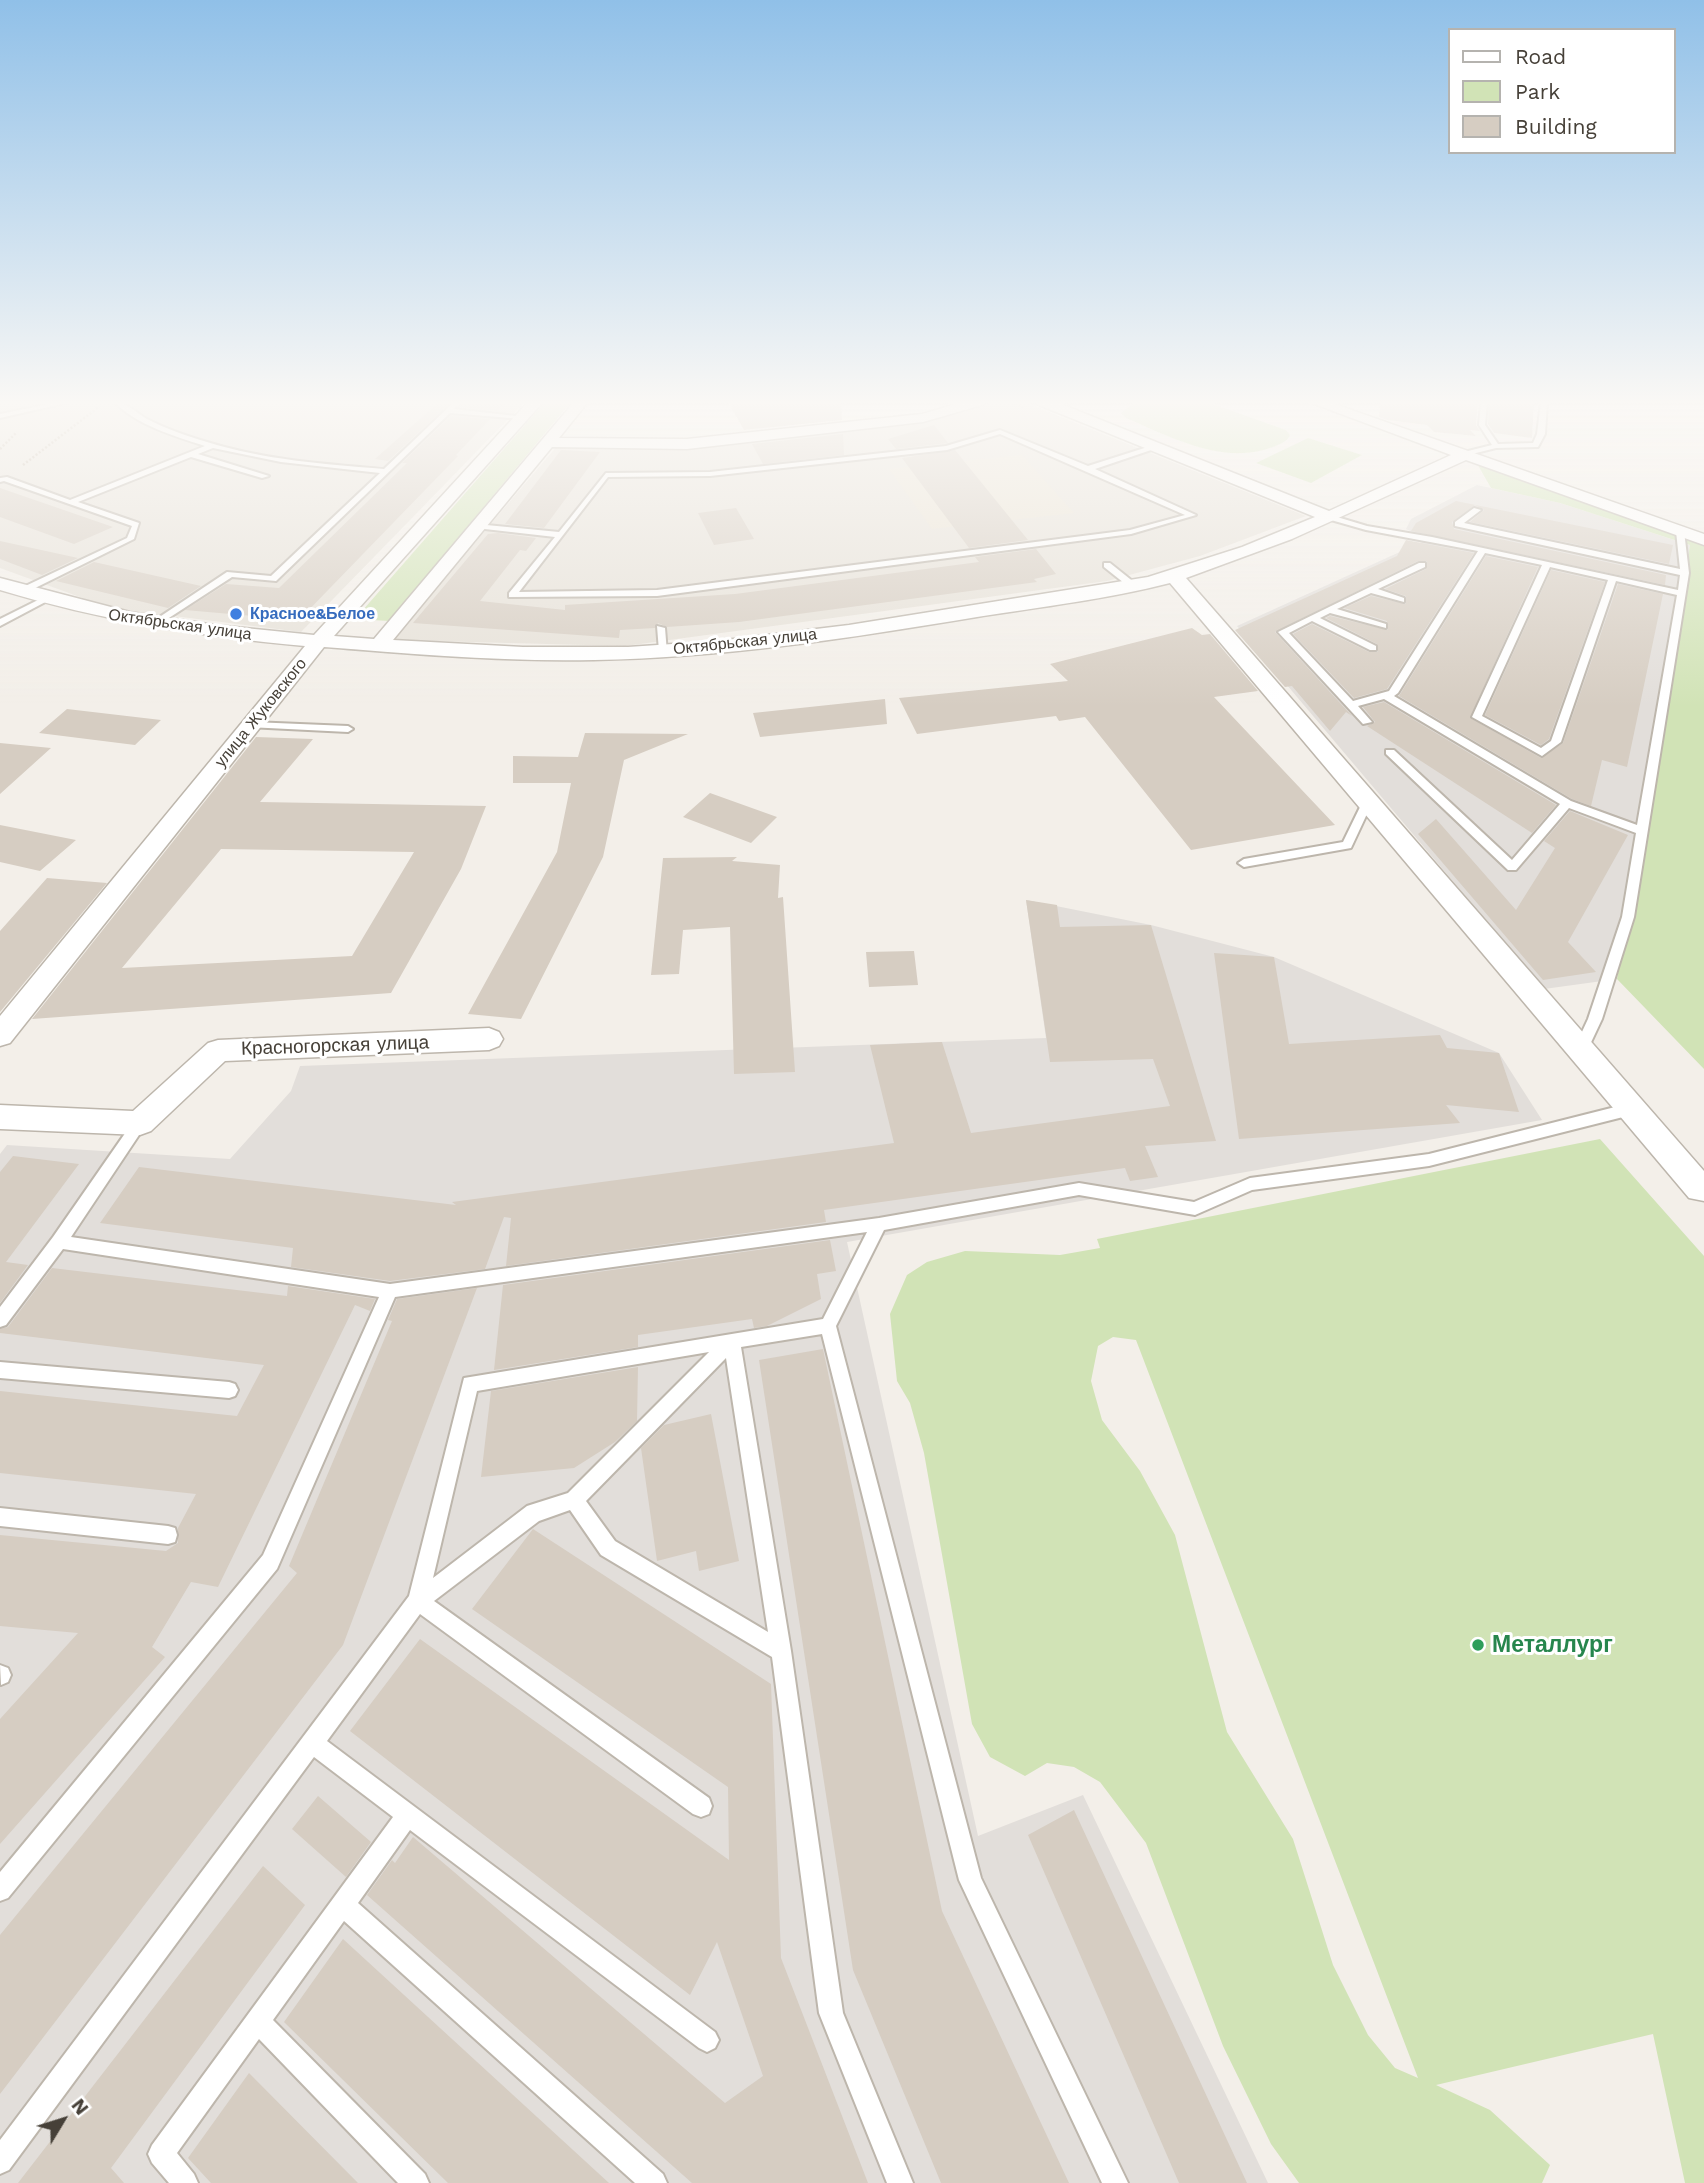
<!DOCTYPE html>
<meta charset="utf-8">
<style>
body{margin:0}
#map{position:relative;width:1704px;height:2183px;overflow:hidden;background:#f3efe9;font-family:"Work Sans",sans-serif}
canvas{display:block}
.legend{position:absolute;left:1448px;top:28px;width:228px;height:126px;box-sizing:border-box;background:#fff;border:2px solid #b5b3af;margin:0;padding:9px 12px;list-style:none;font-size:21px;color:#464038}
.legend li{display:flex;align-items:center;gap:14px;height:35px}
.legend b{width:35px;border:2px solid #b5b3af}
.north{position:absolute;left:28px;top:2085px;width:70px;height:70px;-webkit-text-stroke:5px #fff;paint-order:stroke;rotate:52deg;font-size:19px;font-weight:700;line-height:28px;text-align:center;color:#464038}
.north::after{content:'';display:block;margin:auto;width:24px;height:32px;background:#464038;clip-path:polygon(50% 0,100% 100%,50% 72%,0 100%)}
</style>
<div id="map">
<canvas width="1704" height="2183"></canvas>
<ul class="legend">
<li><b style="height:9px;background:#fff"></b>Road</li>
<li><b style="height:19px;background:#d1e3b6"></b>Park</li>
<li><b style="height:19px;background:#d6cdc2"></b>Building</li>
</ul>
<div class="north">N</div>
</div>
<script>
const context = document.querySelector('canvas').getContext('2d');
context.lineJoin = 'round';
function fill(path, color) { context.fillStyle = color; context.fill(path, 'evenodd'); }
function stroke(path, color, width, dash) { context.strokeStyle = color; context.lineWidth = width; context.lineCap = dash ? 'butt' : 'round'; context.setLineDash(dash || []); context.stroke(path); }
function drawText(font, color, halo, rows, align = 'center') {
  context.font = font + ' "Work Sans",sans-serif'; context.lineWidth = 6; context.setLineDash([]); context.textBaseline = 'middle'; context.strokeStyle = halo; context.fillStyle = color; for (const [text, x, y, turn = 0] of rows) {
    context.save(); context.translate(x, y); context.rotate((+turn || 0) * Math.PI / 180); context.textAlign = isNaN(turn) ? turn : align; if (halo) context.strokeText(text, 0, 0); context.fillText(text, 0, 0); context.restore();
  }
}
fill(new Path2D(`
 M 0,402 L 525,402 L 301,632 L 110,608 L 0,568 Z
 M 995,402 L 1024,402 L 1306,516 L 1200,556 L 1107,581 L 625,646 L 392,640 L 557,446 L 675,449 L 918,424 Z`), '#e6e1d8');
fill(new Path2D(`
 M 1477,485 L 1560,503 L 1690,545 L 1617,979 L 1544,989 L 1237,626 L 1426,540 L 1406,529 L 1411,519 Z
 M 1026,900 L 1151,925 L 1274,957 L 1499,1053 L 1542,1120 L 847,1242 L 978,1836 L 1083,1795 L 1268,2183 L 0,2183 L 0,1154 L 7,1145 L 230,1159 L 291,1091 L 300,1066 L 1046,1038 Z`), '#e2deda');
fill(new Path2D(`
 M 1022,455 L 1074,513 L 932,529 L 889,469 Z`), '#eae3d4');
fill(new Path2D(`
 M 545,402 L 571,402 L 389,621 L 355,619 Z
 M 1134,402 L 1207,402 L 1286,430 L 1290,435 C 1287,442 1280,444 1273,447 C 1223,466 1171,437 1126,418 L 1121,413 Z
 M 1308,438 L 1362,455 L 1311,483 L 1256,463 Z
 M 1475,460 L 1704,544 L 1704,1069 L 1617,979 L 1690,545 L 1560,503 L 1491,488 Z
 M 1600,1139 L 1704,1256 L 1704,2183 L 1685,2183 L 1653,2034 L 1436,2085 L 1490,2110 L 1550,2165 L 1542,2183 L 1299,2183 L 1271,2144 L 1223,2046 L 1146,1843 L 1100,1782 L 1074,1767 L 1047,1763 L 1025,1776 L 990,1757 L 972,1724 L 924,1453 L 910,1403 L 897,1381 L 890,1314 L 907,1275 L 927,1262 L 965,1251 L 1060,1255 L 1100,1248 L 1097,1239 ZM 1113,1337 L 1136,1340 L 1418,2078 L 1395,2068 L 1368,2035 L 1333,1965 L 1293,1839 L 1227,1732 L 1175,1535 L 1140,1471 L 1102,1420 L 1091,1381 L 1098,1346 Z`), '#d1e3b6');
fill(new Path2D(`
 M 439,402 L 451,402 L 388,461 L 375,459 Z
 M 463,402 L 506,402 L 497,411 L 460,407 Z
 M 728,402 L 841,402 L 842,420 L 744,430 Z
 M 1380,402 L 1478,402 L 1476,425 L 1480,431 L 1470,430 L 1476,436 L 1434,432 L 1427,425 L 1387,420 L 1379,417 Z
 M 1489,402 L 1534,402 L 1532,438 L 1494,433 L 1488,424 Z
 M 451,416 L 490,419 L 456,455 L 458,456 L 299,620 L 185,610 L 226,584 L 279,588 L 407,463 L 402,463 Z
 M 934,425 L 948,443 L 896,449 L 888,439 Z
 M 843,434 L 844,455 L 763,464 L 752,444 Z
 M 561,450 L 600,452 L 544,528 L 505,524 Z
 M 955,450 L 1028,540 L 969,548 L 902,458 Z
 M 0,488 L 113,527 L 74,544 L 0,517 Z
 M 1456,501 L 1673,545 L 1669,564 L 1470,522 L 1484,510 L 1475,505 L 1452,522 L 1454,529 L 1666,575 L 1665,585 L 1411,531 L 1416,523 Z
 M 736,508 L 754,539 L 714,545 L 698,513 Z
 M 498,533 L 536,538 L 526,551 L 520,550 L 480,601 L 565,610 L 565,605 L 735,594 L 979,562 L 975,557 L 1036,549 L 1056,574 L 1034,579 L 1037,582 L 739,622 L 667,627 L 658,623 L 655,628 L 620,630 L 619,638 L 413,623 L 488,534 Z
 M 1406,540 L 1474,553 L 1387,689 L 1354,698 L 1293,634 L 1312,624 L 1369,652 L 1378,652 L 1377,644 L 1326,618 L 1330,616 L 1388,630 L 1387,621 L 1344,608 L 1371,596 L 1406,604 L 1406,596 L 1385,589 L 1426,569 L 1427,561 L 1418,561 L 1275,632 L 1352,716 L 1346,712 L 1330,731 L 1292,686 L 1285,687 L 1235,630 L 1397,556 Z
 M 0,541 L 78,558 L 42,575 L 0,559 Z
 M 1486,556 L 1538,567 L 1470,718 L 1541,758 L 1563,743 L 1618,584 L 1663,594 L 1627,767 L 1602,760 L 1591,806 L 1572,799 L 1399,696 Z
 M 94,562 L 201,586 L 168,608 L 56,581 Z
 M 1551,570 L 1605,582 L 1549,739 L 1541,745 L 1485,715 Z
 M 1192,628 L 1202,635 L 1210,634 L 1258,691 L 1214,697 L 1335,825 L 1191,850 L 1085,717 L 1059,721 L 1056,716 L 917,734 L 899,698 L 1068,681 L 1050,664 Z
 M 885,699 L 887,724 L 760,737 L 753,713 Z
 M 1384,702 L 1556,805 L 1532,833 L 1367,726 L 1375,722 L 1363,707 Z
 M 67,709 L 161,720 L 135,745 L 39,733 Z
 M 585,733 L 688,734 L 624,760 L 603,857 L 521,1019 L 468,1014 L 557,852 L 571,783 L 513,783 L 513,756 L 578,757 Z
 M 256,737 L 313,739 L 260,802 L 486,806 L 461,869 L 391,993 L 32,1019 ZM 221,849 L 414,852 L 352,956 L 122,968 Z
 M 0,743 L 51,748 L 0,794 Z
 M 710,793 L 777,817 L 751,843 L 683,817 Z
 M 1570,811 L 1628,835 L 1568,942 L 1596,972 L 1543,980 L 1418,834 L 1436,819 L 1516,910 L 1555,848 L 1544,841 Z
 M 0,825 L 76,840 L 40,871 L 0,862 Z
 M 737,857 L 732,861 L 780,865 L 778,898 L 783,897 L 795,1072 L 734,1074 L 730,927 L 683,930 L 679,974 L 651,975 L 663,858 Z
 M 47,878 L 107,883 L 0,1012 L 0,931 Z
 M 1026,900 L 1057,905 L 1060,927 L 1151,925 L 1216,1141 L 1145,1146 L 1158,1177 L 1130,1181 L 1125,1168 L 824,1210 L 826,1222 L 506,1266 L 511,1218 L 504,1217 L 485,1269 L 390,1281 L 291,1267 L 293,1248 L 100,1223 L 139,1167 L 456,1205 L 452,1202 L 894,1143 L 870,1045 L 942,1042 L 971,1133 L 1170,1106 L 1153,1059 L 1050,1062 Z
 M 914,951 L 918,985 L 869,987 L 866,952 Z
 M 1214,953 L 1274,957 L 1289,1044 L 1440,1035 L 1447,1048 L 1499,1053 L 1519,1112 L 1446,1105 L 1460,1123 L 1239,1139 Z
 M 13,1156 L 79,1164 L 6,1262 L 28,1265 L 0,1303 L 0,1172 Z
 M 830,1240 L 836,1271 L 817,1274 L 821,1299 L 767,1326 L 754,1328 L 752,1319 L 638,1335 L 638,1347 L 494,1370 L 503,1285 Z
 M 52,1268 L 287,1296 L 288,1286 L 375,1299 L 370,1311 L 355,1305 L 218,1587 L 191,1582 L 152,1647 L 165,1657 L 0,1844 L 0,1719 L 78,1633 L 0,1626 L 0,1535 L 166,1551 L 178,1543 L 178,1528 L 196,1494 L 0,1473 L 0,1391 L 237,1416 L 264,1365 L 0,1333 L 0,1329 L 8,1327 Z
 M 477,1288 L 343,1645 L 0,2094 L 0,1935 L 297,1573 L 289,1566 L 392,1321 L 388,1320 L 397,1299 Z
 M 823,1349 L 942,1911 L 1069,2183 L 941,2183 L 853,1970 L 759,1360 Z
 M 638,1367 L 637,1421 L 615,1442 L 574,1468 L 481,1477 L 491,1391 Z
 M 711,1414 L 739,1561 L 699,1571 L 696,1551 L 657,1561 L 641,1448 L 664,1425 Z
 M 533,1529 L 771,1684 L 781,1958 L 868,2183 L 692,2183 L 367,1895 L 392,1860 L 395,1863 L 413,1837 L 725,2103 L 763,2076 L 717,1942 L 690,1995 L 350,1731 L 420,1639 L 729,1860 L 728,1787 L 472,1609 Z
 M 318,1796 L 371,1842 L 346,1877 L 292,1829 Z
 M 1074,1810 L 1247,2183 L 1179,2183 L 1028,1835 Z
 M 263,1866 L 305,1905 L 111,2168 L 124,2183 L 18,2183 Z
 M 343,1939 L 609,2183 L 448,2183 L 284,2022 Z
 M 249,2073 L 358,2183 L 211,2183 L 188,2158 Z`), '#d6cdc2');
const service = new Path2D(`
 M 59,402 L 70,402 L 0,418 L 0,414 Z
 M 114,402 C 127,402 136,413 147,419 C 166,429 187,436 207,442 C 264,460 325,464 384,469 L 454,402 L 461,402 L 454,409 L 525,417 L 522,419 L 450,413 L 276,581 L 232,577 L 155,627 L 150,624 L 152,622 L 227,572 L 271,576 L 380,473 L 281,462 L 213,448 L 198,454 L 269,476 L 262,478 L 191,457 L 78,502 L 139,523 L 134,539 L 25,593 L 19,593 L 19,589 L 127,538 L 132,526 L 4,481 L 0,482 L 0,478 L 7,477 L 70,500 L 205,446 C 174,436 137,425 114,402 Z
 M 1481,402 L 1487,402 L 1485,425 L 1498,444 L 1533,443 L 1537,434 L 1541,402 L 1547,402 L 1545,434 L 1538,447 L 1496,448 L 1464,456 L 1464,452 L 1492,445 L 1479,425 Z
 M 1000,430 L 1088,466 L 1157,444 L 1157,448 L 1095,469 L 1196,515 L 1131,534 L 657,596 L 509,597 L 509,593 L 555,537 L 476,528 L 472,526 L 476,524 L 559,532 L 606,473 L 710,472 L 946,446 ZM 1000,434 L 1185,515 L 1130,530 L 657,590 L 519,592 L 608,477 L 710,476 L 947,450 Z
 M 1474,508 L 1481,510 L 1464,523 L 1680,569 L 1676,531 L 1680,529 L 1684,531 L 1689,573 L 1634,917 L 1602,1019 L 1586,1053 L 1581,1054 L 1574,1049 L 1588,1019 L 1622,917 L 1636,833 L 1569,808 L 1516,870 L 1508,870 L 1386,754 L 1386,750 L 1394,750 L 1512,860 L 1560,804 L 1384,699 L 1358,706 L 1372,722 L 1363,724 L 1278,632 L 1419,563 L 1425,563 L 1425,567 L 1378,589 L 1404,598 L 1404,602 L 1371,593 L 1337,609 L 1386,624 L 1386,628 L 1330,613 L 1320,618 L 1376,646 L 1376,650 L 1370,650 L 1312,621 L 1289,633 L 1353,701 L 1389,691 L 1478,551 L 1366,530 L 1324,518 L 1324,514 L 1327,514 L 1367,526 L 1432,537 L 1678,590 L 1680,575 L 1455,526 L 1455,522 ZM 1485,553 L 1542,565 L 1472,717 L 1542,756 L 1561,742 L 1616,581 L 1677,595 L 1637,825 L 1571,801 L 1394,696 L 1398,693 ZM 1550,567 L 1608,580 L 1551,741 L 1541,748 L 1482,716 Z
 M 1104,563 L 1110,563 L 1135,583 L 1135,587 L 1129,587 L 1104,567 Z
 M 44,597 L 51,599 L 0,626 L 0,619 Z
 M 657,626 L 665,628 L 667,653 L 659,651 Z
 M 252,722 L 348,726 L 353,729 L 348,732 L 248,727 L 248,723 Z
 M 1368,798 L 1373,801 L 1351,848 L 1244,867 L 1238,863 L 1244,859 L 1343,842 L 1363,801 Z
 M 1631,1103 L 1636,1105 L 1638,1109 L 1636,1113 L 1631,1115 L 1429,1166 L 1252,1190 L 1195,1215 L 1079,1195 L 884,1230 L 836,1326 L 981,1878 L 1128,2183 L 1102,2183 L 959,1880 L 822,1334 L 741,1347 L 791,1651 L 843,2013 L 913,2183 L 887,2183 L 819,2013 L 772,1657 L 601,1555 L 570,1510 L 539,1521 L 434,1601 L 709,1798 L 712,1806 L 709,1814 L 701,1817 L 693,1814 L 420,1614 L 327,1741 L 715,2032 L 719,2040 L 715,2048 L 707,2052 L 699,2048 L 410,1830 L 358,1903 L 663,2174 L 667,2183 L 635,2183 L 344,1921 L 273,2020 L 425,2174 L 429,2183 L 398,2183 L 259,2039 L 177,2153 L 194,2174 L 198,2183 L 169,2183 L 152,2163 L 148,2154 L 152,2145 L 393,1817 L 314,1757 L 9,2170 L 0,2174 L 0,2140 L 409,1596 L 464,1378 L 823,1319 L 867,1232 L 395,1297 L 277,1569 L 8,1898 L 0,1901 L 0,1872 L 263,1555 L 379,1297 L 63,1249 L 6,1325 L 0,1327 L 0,1307 L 53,1237 L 135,1119 L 145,1119 L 147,1123 L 71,1237 L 390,1284 L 879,1218 L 1079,1183 L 1194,1202 L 1250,1178 L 1429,1154 ZM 709,1352 L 568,1493 L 527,1506 L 433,1578 L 477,1391 ZM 726,1358 L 768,1632 L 615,1541 L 586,1501 Z
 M 0,1362 L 229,1382 L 235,1384 L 238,1390 L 235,1396 L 229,1398 L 0,1378 Z
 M 0,1508 L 168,1526 L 175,1528 L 177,1535 L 175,1542 L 168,1544 L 0,1526 Z
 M 0,1665 L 8,1668 L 11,1675 L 8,1682 L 1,1685 Z`);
const minor = new Path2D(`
 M 528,402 L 543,402 L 334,636 L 374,639 L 574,402 L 588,402 L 559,438 L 687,439 L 922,414 L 963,402 L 984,402 L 982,405 L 923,422 L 687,449 L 552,447 L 393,640 L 523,647 L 628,647 L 717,641 L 849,625 L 1148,577 L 1242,547 L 1315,517 L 1039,405 L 1037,402 L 1056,402 L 1329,511 L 1451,455 L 1309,402 L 1329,402 L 1704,534 L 1704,545 L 1466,460 L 1292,539 L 1186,578 L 1704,1171 L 1704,1201 L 1689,1198 L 1170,583 C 1107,599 1042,607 977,617 C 850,638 723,658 594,660 C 504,662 414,654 324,647 L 10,1043 L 0,1046 L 0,1016 L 305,646 C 201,637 100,620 0,590 L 0,578 L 130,612 L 215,625 L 314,635 Z
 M 489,1028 L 499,1032 L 503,1039 L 499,1046 L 489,1050 L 225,1061 L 151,1131 L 140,1135 L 0,1129 L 0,1105 L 133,1111 L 208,1043 L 218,1040 Z`);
stroke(service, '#bdb6ac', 4);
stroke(minor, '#bdb6ac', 3);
stroke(new Path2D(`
 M 1011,402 L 1023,407
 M 0,449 L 17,432
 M 23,465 L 100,406`), '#beb19f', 2.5, [2, 2]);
fill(service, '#fff');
fill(minor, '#fff');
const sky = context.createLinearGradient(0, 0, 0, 707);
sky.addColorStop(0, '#90c0e8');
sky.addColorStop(0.57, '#faf8f5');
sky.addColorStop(1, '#faf8f500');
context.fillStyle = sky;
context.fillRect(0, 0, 1704, 707);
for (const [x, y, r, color] of [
 [236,614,7,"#3f7fe0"],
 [1478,1645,7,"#2e9e5b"]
]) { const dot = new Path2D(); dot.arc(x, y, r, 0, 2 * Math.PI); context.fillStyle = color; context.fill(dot); stroke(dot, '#fff', 2.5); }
drawText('bold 16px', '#366cbe', '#fff', [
 ["Красное&Белое",250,614]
], 'left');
drawText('16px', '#464038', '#fff', [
 ["Октябрьская улица",180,625,8],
 ["Октябрьская улица",745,642,-6],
 ["улица Жуковского",261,713,-51]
]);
drawText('19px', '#464038', '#fff', [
 ["Красногорская улица",335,1046,-2]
]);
drawText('bold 23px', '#27864d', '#fff', [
 ["Металлург",1492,1645]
], 'left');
</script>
